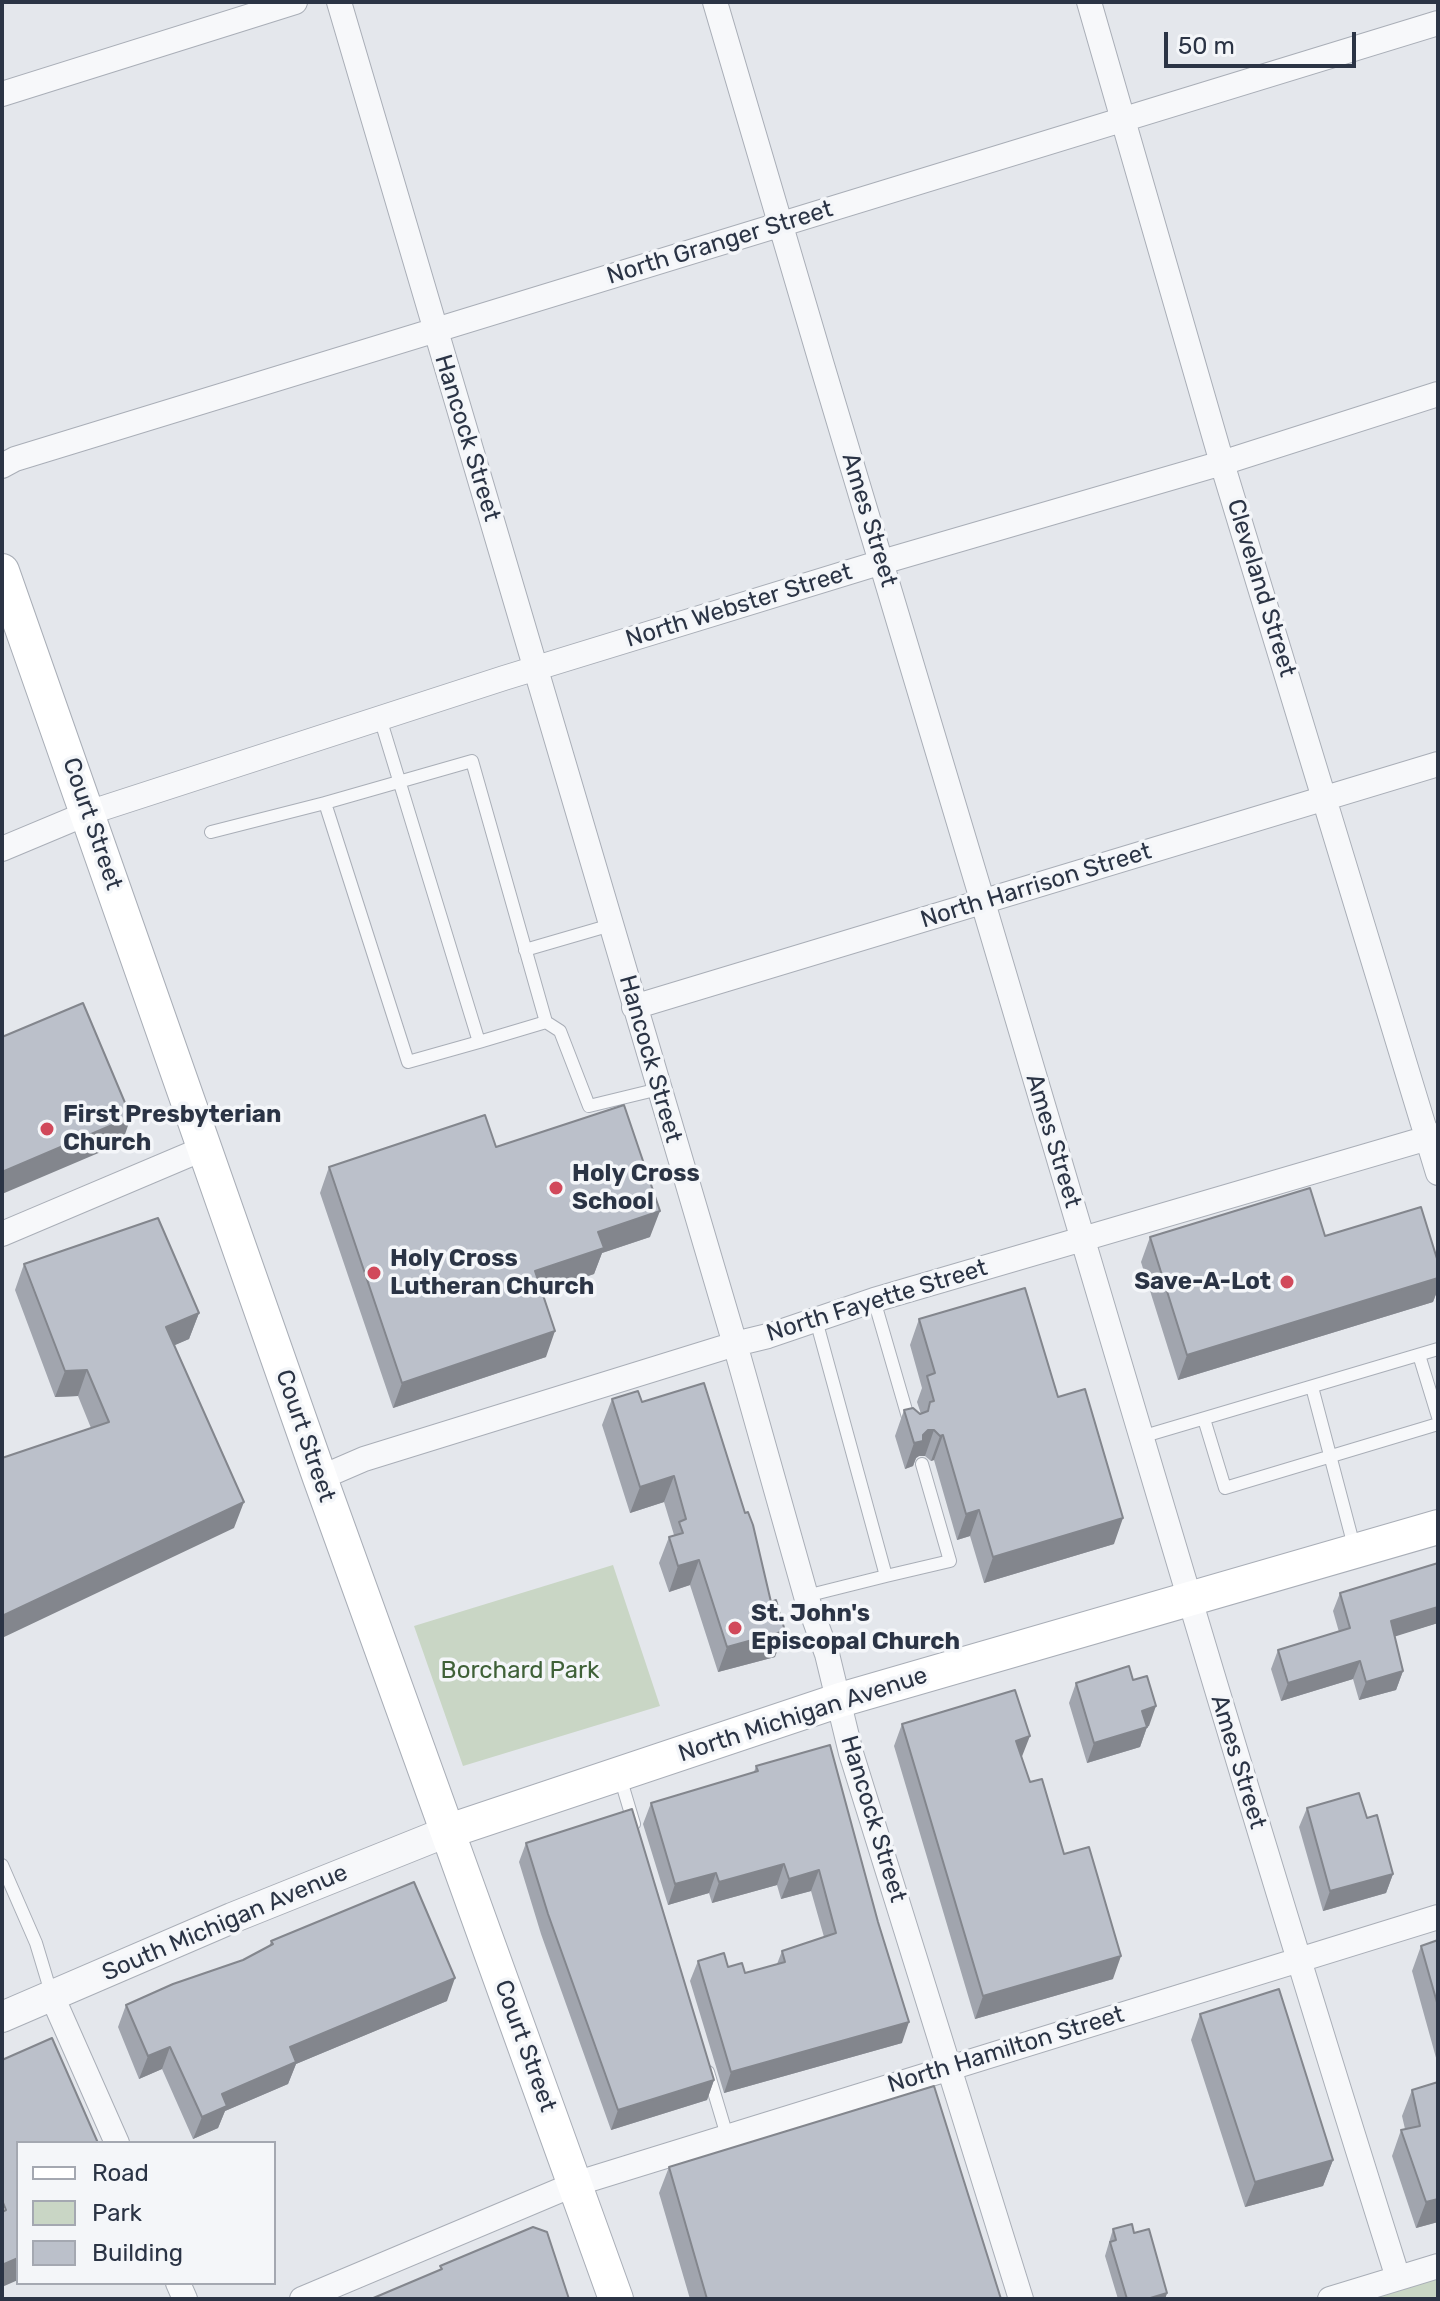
<!DOCTYPE html>
<style>
body{margin:0}
#map{position:relative;width:1440px;height:2301px;overflow:hidden;background:#e4e7ec;font-family:Rubik,sans-serif}
canvas{display:block}
.frame{position:absolute;inset:0;border:4px solid #2b3445;pointer-events:none}
.legend{position:absolute;left:16px;top:2141px;width:260px;height:144px;box-sizing:border-box;background:#f4f6f9;border:2px solid #a4a8b1;margin:0;padding:10px 14px;list-style:none;font-size:24px;color:#2b3445}
.legend li{display:flex;align-items:center;gap:16px;height:40px}
.legend b{width:40px;border:2px solid #a4a8b1}
.scale{position:absolute;left:1164px;top:32px;width:192px;height:36px;box-sizing:border-box;border:4px solid #2b3445;border-top:0;padding-left:10px;font-size:24px;line-height:28px;white-space:nowrap;color:#2b3445;-webkit-text-stroke:6px #f4f6f9;paint-order:stroke}
</style>
<div id="map">
<canvas width="1440" height="2301"></canvas>
<div class="frame"></div>
<ul class="legend">
<li><b style="height:10px;background:#fff"></b>Road</li>
<li><b style="height:22px;background:#c9d6c5"></b>Park</li>
<li><b style="height:22px;background:#bbc0ca"></b>Building</li>
</ul>
<div class="scale">50 m</div>
</div>
<script>
const context = document.querySelector('canvas').getContext('2d');
context.lineJoin = 'round';
function fill(path, color) { context.fillStyle = color; context.fill(path, 'evenodd'); }
function stroke(path, color, width, dash) { context.strokeStyle = color; context.lineWidth = width; context.lineCap = dash ? 'butt' : 'round'; context.setLineDash(dash || []); context.stroke(path); }
function drawText(font, color, halo, rows, align = 'center') {
  context.font = font + ' Rubik,sans-serif'; context.lineWidth = 7; context.setLineDash([]); context.textBaseline = 'middle'; context.strokeStyle = halo; context.fillStyle = color; for (const [text, x, y, turn = 0] of rows) {
    context.save(); context.translate(x, y); context.rotate((+turn || 0) * Math.PI / 180); context.textAlign = isNaN(turn) ? turn : align; if (halo) context.strokeText(text, 0, 0); context.fillText(text, 0, 0); context.restore();
  }
}
fill(new Path2D(`
 M 613,1565 L 660,1706 L 463,1766 L 414,1626 Z
 M 1438,2278 L 1438,2299 L 1372,2299 Z`), '#c9d6c5');
const service = new Path2D(`
 M 325,803 L 472,761 L 546,1022 L 479,1042
 M 211,832 L 325,803 L 408,1062 L 479,1042 L 380,718
 M 525,950 L 611,925
 M 546,1022 L 560,1031 L 589,1106 L 659,1089
 M 874,1300 L 910,1424
 M 1419,1355 L 1438,1417
 M 1312,1387 L 1355,1550
 M 1204,1419 L 1225,1488 L 1438,1424
 M 1141,1437 L 1438,1349
 M 886,1576 L 950,1561 L 922,1464
 M 806,1596 L 886,1576 L 816,1320
 M 620,1777 L 634,1824
 M 2,1865 L 36,1943 L 52,1996
 M 708,2072 L 728,2139`);
const minor = new Path2D(`
 M 339,2 L 735,1344 L 806,1596 L 827,1654 L 851,1753 L 1021,2299
 M 715,2 C 802,304 895,605 984,906 C 1120,1364 1254,1823 1398,2278
 M 1089,2 L 1222,463 L 1438,1173
 M 2,94 L 295,2
 M 2,466 L 15,459 L 1438,23
 M 2,849 L 88,813 L 504,678 L 882,562 L 1222,463 L 1438,394
 M 634,1007 L 1438,764
 M 2,1234 L 205,1148
 M 320,1478 L 364,1459 L 735,1344 L 768,1336 L 874,1300 L 1438,1135
 M 52,1996 L 117,2143
 M 178,2283 L 185,2299
 M 302,2299 L 575,2184 L 1438,1917
 M 1330,2299 L 1438,2266`);
const tertiary = new Path2D(`
 M 2,2017 L 232,1918 L 449,1831`);
const secondary = new Path2D(`
 M 2,571 L 320,1478 L 616,2299
 M 449,1831 L 840,1700 L 1438,1527`);
stroke(service, '#a9aeb7', 14);
stroke(minor, '#a9aeb7', 26);
stroke(tertiary, '#a9aeb7', 32);
stroke(secondary, '#a9aeb7', 36);
stroke(service, '#f7f8fa', 12);
stroke(minor, '#f7f8fa', 24);
stroke(tertiary, '#f7f8fa', 30);
stroke(secondary, '#fff', 34);
fill(new Path2D(`
 M 496,1147 L 650,1237 L 602,1253 L 594,1274 L 542,1291 L 546,1357 L 393,1408 L 320,1193 L 329,1167 Z
 M 1325,1236 L 1438,1262 L 1438,1289 L 1433,1302 L 1178,1380 L 1141,1262 L 1150,1237 Z
 M 24,1264 L 199,1313 L 189,1339 L 174,1345 L 234,1528 L 91,1428 L 78,1396 L 55,1397 L 15,1290 Z
 M 919,1319 L 1058,1397 L 1114,1544 L 984,1583 L 970,1536 L 957,1540 L 934,1460 L 931,1461 L 925,1456 L 919,1456 L 916,1458 L 913,1466 L 905,1469 L 895,1436 L 904,1410 L 921,1414 L 917,1402 L 922,1388 L 910,1345 Z
 M 612,1399 L 642,1402 L 775,1657 L 718,1672 L 690,1585 L 669,1592 L 659,1563 L 669,1537 L 674,1535 L 664,1502 L 630,1513 L 602,1425 Z
 M 1438,1563 L 1438,1623 L 1394,1636 L 1403,1671 L 1396,1690 L 1359,1700 L 1353,1679 L 1281,1701 L 1271,1669 L 1278,1650 L 1339,1632 L 1333,1611 L 1340,1593 Z
 M 1076,1683 L 1149,1726 L 1147,1727 L 1140,1747 L 1087,1763 L 1069,1703 Z
 M 902,1724 L 1022,1758 L 1030,1782 L 1064,1854 L 1113,1979 L 975,2019 L 894,1746 Z
 M 830,1745 L 902,2043 L 724,2093 L 690,1981 L 698,1961 L 728,1967 L 745,1973 L 777,1964 L 782,1951 L 824,1937 L 811,1891 L 781,1899 L 777,1885 L 712,1903 L 709,1893 L 668,1905 L 643,1824 L 651,1803 L 754,1772 L 756,1766 Z
 M 1307,1808 L 1367,1818 L 1393,1874 L 1386,1893 L 1323,1911 L 1299,1827 Z
 M 526,1843 L 714,2080 L 707,2100 L 611,2130 L 541,1934 L 519,1862 Z
 M 1438,1940 L 1438,2065 L 1412,1971 L 1421,1946 Z
 M 271,1941 L 447,2001 L 296,2064 L 288,2084 L 225,2111 L 218,2128 L 193,2139 L 162,2069 L 139,2079 L 118,2027 L 126,2005 L 243,1960 L 269,1947 Z
 M 1200,2014 L 1333,2160 L 1323,2186 L 1245,2207 L 1191,2040 Z
 M 1438,2082 L 1438,2222 L 1416,2228 L 1392,2156 L 1401,2130 L 1405,2129 L 1402,2116 L 1412,2090 Z
 M 669,2167 L 1001,2299 L 690,2299 L 659,2193 Z
 M 1113,2229 L 1134,2233 L 1167,2293 L 1165,2299 L 1118,2299 L 1105,2256 Z`), '#a1a5ae');
fill(new Path2D(`
 M 131,1117 L 122,1143 L 2,1194 L 2,1172 Z
 M 660,1211 L 650,1237 L 602,1253 L 594,1274 L 526,1297 L 535,1271 L 598,1232 Z
 M 1438,1278 L 1438,1289 L 1433,1302 L 1178,1380 L 1187,1355 Z
 M 199,1313 L 189,1339 L 157,1353 L 166,1327 Z
 M 555,1331 L 546,1357 L 393,1408 L 402,1383 Z
 M 87,1370 L 78,1396 L 55,1397 L 65,1371 Z
 M 928,1430 L 934,1430 L 925,1456 L 919,1456 L 916,1458 L 913,1466 L 905,1469 L 914,1443 Z
 M 943,1435 L 934,1460 L 931,1461 L 940,1436 Z
 M 674,1476 L 664,1502 L 630,1513 L 640,1487 Z
 M 244,1502 L 234,1528 L 2,1638 L 2,1616 Z
 M 979,1510 L 970,1536 L 957,1540 L 966,1514 Z
 M 1123,1518 L 1114,1544 L 984,1583 L 993,1557 Z
 M 699,1560 L 690,1585 L 669,1592 L 678,1566 Z
 M 1438,1607 L 1438,1623 L 1384,1640 L 1391,1621 Z
 M 785,1631 L 775,1657 L 718,1672 L 727,1647 Z
 M 1360,1661 L 1353,1679 L 1281,1701 L 1288,1683 Z
 M 1403,1671 L 1396,1690 L 1359,1700 L 1366,1682 Z
 M 1156,1706 L 1149,1726 L 1135,1730 L 1142,1711 Z
 M 1147,1727 L 1140,1747 L 1087,1763 L 1094,1743 Z
 M 1030,1736 L 1021,1759 L 1016,1741 Z
 M 784,1864 L 777,1885 L 712,1903 L 719,1882 Z
 M 819,1870 L 811,1891 L 781,1899 L 789,1879 Z
 M 716,1873 L 709,1893 L 668,1905 L 675,1884 Z
 M 1393,1874 L 1386,1893 L 1323,1911 L 1330,1891 Z
 M 1121,1956 L 1113,1979 L 975,2019 L 983,1996 Z
 M 455,1978 L 447,2001 L 296,2064 L 288,2084 L 225,2111 L 218,2128 L 193,2139 L 202,2117 L 222,2094 L 290,2047 Z
 M 909,2022 L 902,2043 L 724,2093 L 731,2072 Z
 M 170,2047 L 162,2069 L 139,2079 L 148,2056 Z
 M 714,2080 L 707,2100 L 611,2130 L 618,2110 Z
 M 1333,2160 L 1323,2186 L 1245,2207 L 1255,2182 Z
 M 1438,2199 L 1438,2222 L 1416,2228 L 1426,2202 Z
 M 18,2258 L 18,2280 L 2,2287 L 2,2265 Z
 M 1167,2293 L 1165,2299 L 1147,2299 Z`), '#83868d');
const building = new Path2D(`
 M 83,1003 L 131,1117 L 2,1172 L 2,1037 Z
 M 624,1105 L 660,1211 L 598,1232 L 604,1248 L 535,1271 L 555,1331 L 402,1383 L 329,1167 L 485,1115 L 496,1147 Z
 M 1310,1188 L 1325,1236 L 1421,1207 L 1438,1262 L 1438,1278 L 1187,1355 L 1150,1237 Z
 M 158,1218 L 199,1313 L 166,1327 L 244,1502 L 2,1616 L 2,1458 L 109,1422 L 87,1370 L 65,1371 L 24,1264 Z
 M 1025,1288 L 1058,1397 L 1085,1389 L 1123,1518 L 993,1557 L 979,1510 L 966,1514 L 943,1435 L 940,1436 L 934,1430 L 928,1430 L 923,1435 L 923,1441 L 914,1443 L 904,1410 L 913,1408 L 920,1414 L 928,1411 L 930,1402 L 934,1401 L 927,1376 L 935,1373 L 919,1319 Z
 M 704,1383 L 745,1513 L 748,1512 L 753,1525 L 771,1602 L 776,1600 L 785,1631 L 727,1647 L 699,1560 L 678,1566 L 669,1537 L 683,1533 L 679,1522 L 686,1519 L 674,1476 L 640,1487 L 612,1399 L 638,1391 L 642,1402 Z
 M 1438,1563 L 1438,1607 L 1391,1621 L 1403,1671 L 1366,1682 L 1360,1661 L 1288,1683 L 1278,1650 L 1350,1628 L 1340,1593 Z
 M 1129,1666 L 1133,1680 L 1147,1676 L 1156,1706 L 1142,1711 L 1147,1727 L 1094,1743 L 1076,1683 Z
 M 1015,1690 L 1030,1736 L 1016,1741 L 1030,1782 L 1042,1779 L 1064,1854 L 1089,1847 L 1121,1956 L 983,1996 L 902,1724 Z
 M 830,1745 L 878,1922 L 909,2022 L 731,2072 L 698,1961 L 724,1953 L 728,1967 L 742,1963 L 745,1973 L 785,1962 L 782,1951 L 836,1933 L 819,1870 L 789,1879 L 784,1864 L 719,1882 L 716,1873 L 675,1884 L 651,1803 L 758,1771 L 756,1766 Z
 M 1359,1793 L 1367,1818 L 1377,1815 L 1393,1874 L 1330,1891 L 1307,1808 Z
 M 632,1809 L 714,2080 L 618,2110 L 548,1914 L 526,1843 Z
 M 414,1882 L 455,1978 L 290,2047 L 296,2062 L 222,2094 L 227,2106 L 202,2117 L 170,2047 L 148,2056 L 126,2005 L 173,1984 L 243,1960 L 273,1944 L 271,1941 Z
 M 1438,1940 L 1438,2006 L 1421,1946 Z
 M 1279,1989 L 1333,2160 L 1255,2182 L 1200,2014 Z
 M 52,2038 L 98,2143 L 18,2143 L 18,2258 L 2,2265 L 2,2212 L 6,2210 L 2,2200 L 2,2060 Z
 M 1438,2082 L 1438,2199 L 1426,2202 L 1401,2130 L 1420,2126 L 1412,2090 Z
 M 934,2086 L 1001,2299 L 707,2299 L 669,2167 Z
 M 1132,2224 L 1134,2233 L 1149,2229 L 1167,2293 L 1147,2299 L 1127,2299 L 1110,2242 L 1116,2240 L 1113,2229 Z
 M 533,2227 L 547,2232 L 569,2299 L 371,2299 L 442,2269 L 440,2266 Z`);
fill(building, '#bbc0ca');
stroke(building, '#83868d', 2);
for (const [x, y, r, color] of [
 [47,1129,8,"#d1495b"],
 [556,1188,8,"#d1495b"],
 [374,1273,8,"#d1495b"],
 [1287,1282,8,"#d1495b"],
 [735,1628,8,"#d1495b"]
]) { const dot = new Path2D(); dot.arc(x, y, r, 0, 2 * Math.PI); context.fillStyle = color; context.fill(dot); stroke(dot, '#f4f6f9', 3); }
drawText('24px', '#2b3445', '#f4f6f9', [
 ["North Granger Street",720,243,-17],
 ["Hancock Street",467,438,73],
 ["Ames Street",869,520,73],
 ["Cleveland Street",1261,588,73],
 ["North Webster Street",739,606,-17],
 ["Court Street",92,824,71],
 ["North Harrison Street",1036,886,-17],
 ["Hancock Street",650,1059,74],
 ["Ames Street",1053,1141,73],
 ["North Fayette Street",877,1301,-17],
 ["Court Street",305,1436,71],
 ["North Michigan Avenue",803,1715,-18],
 ["Ames Street",1238,1762,73],
 ["Hancock Street",873,1819,73],
 ["South Michigan Avenue",225,1923,-23],
 ["Court Street",525,2046,70],
 ["North Hamilton Street",1006,2050,-17]
]);
drawText('bold 24px', '#2b3445', '#f4f6f9', [
 ["First Presbyterian",63,1115],
 ["Church",63,1143],
 ["Holy Cross",572,1174],
 ["School",572,1202],
 ["Holy Cross",390,1259],
 ["Lutheran Church",390,1287],
 ["Save-A-Lot",1271,1282,"right"],
 ["St. John's",751,1614],
 ["Episcopal Church",751,1642]
], 'left');
drawText('24px', '#3f6138', '#f4f6f9', [
 ["Borchard Park",520,1671]
]);
</script>
